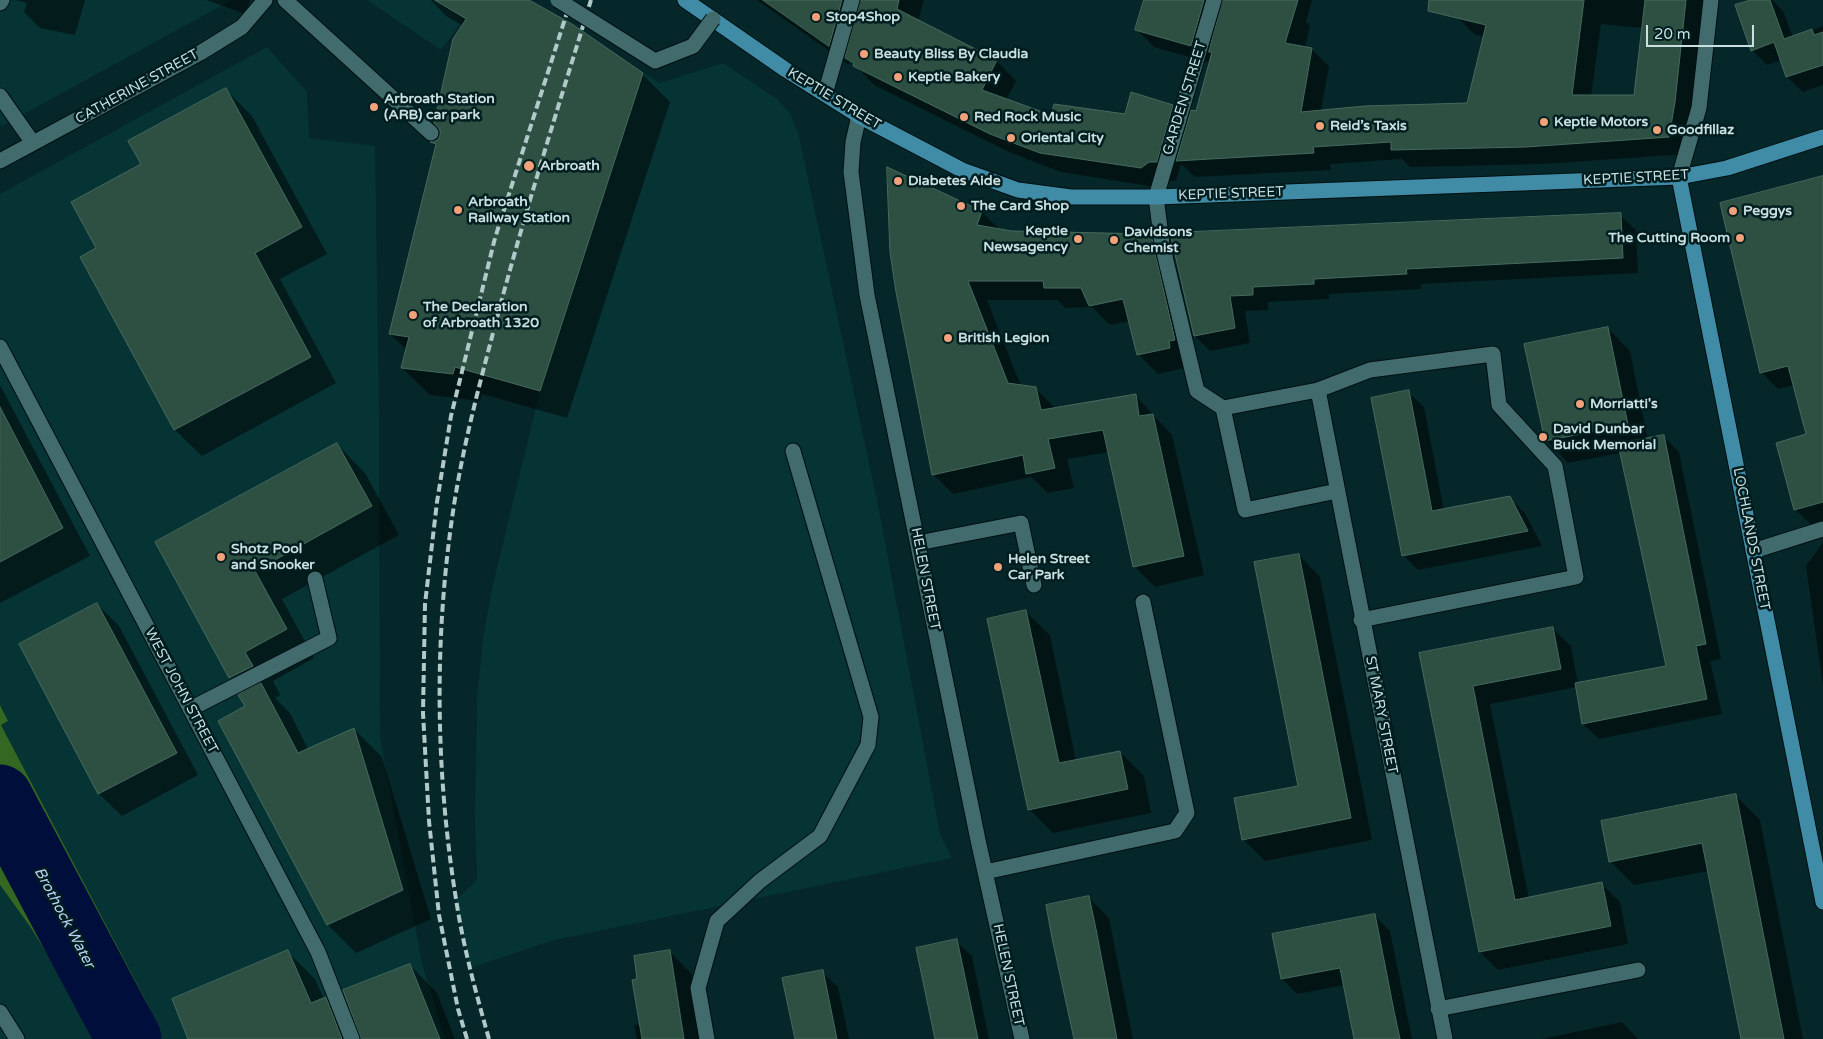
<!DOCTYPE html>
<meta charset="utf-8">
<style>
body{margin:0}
#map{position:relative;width:1823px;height:1039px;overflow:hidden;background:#062729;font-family:"Varela Round",sans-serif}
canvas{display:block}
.scale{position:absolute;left:1646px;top:25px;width:108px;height:22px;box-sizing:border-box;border:2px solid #c9dfe0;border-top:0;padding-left:6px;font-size:15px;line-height:18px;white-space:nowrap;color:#c9dfe0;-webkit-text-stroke:4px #001d1f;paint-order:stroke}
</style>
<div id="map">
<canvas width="1823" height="1039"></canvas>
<div class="scale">20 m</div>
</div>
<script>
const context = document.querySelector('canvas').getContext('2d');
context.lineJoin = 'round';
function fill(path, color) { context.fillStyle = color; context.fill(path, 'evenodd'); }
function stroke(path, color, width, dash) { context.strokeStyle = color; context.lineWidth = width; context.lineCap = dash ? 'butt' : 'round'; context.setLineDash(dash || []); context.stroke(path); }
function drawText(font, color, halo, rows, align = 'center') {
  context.font = font + ' "Varela Round",sans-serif'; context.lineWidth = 5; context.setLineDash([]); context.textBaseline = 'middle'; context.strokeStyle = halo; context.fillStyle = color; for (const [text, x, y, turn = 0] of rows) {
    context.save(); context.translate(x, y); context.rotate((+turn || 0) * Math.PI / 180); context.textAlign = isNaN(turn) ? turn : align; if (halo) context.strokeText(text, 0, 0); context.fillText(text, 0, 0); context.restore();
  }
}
fill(new Path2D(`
 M 0,0 L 235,0 L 228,2 L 2,126 L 0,123 Z
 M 367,0 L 477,0 L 441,50 Z
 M 267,47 L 307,92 L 309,138 L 375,146 L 379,414 L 380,737 L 422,963 L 445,1039 L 162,1039 L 146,1001 L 1,725 L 8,721 L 0,705 L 0,194 Z
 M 723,63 L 777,99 L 789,112 L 798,132 L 879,510 L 940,834 L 952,858 L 550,941 L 470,968 L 456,900 L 477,880 L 475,817 L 477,699 L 483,638 L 493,584 L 540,391 L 643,73 L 660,83 Z
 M 0,885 L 29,925 L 56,968 L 94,1039 L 0,1039 Z`), '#063334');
fill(new Path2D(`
 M 0,705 L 8,721 L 1,725 L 146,1001 L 162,1039 L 94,1039 L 56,968 L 29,925 L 0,885 Z`), '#346722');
fill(new Path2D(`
 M 15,0 L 85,0 L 75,35 L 40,28 L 24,12 L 27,3 Z
 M 206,0 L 250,0 L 246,14 Z
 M 431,0 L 526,0 L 642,74 L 670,102 L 567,418 L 482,394 L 480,401 L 430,395 L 402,368 L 407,350 L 390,334 L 437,147 L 432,143 L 438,141 L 441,135 L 463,26 L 446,16 Z
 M 757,0 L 924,0 L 918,21 L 997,61 L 1016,81 L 1006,100 L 1051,117 L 1126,115 L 1173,106 L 1189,122 L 1196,113 L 1210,63 L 1154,47 L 1137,30 L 1146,0 L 1312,0 L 1306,22 L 1310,25 L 1305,48 L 1311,49 L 1329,66 L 1321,111 L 1468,104 L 1484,37 L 1474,34 L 1457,17 L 1461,0 L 1704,0 L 1686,154 L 1544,164 L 1410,167 L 1402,159 L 1330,164 L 1331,170 L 1195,177 L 1181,164 L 1176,181 L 1168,181 L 1161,188 L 1061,172 L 1011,153 L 874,85 L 850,60 L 849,65 ZM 1601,24 L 1643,28 L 1636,96 L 1591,96 Z
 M 1754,0 L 1772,0 L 1783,11 L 1793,37 L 1823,26 L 1823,85 L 1803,92 L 1787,77 L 1781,60 L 1767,65 L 1752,50 Z
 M 226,90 L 252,116 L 327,254 L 280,279 L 336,383 L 202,456 L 175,430 L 82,257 L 97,249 L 143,165 Z
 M 888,169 L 982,212 L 1000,230 L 1012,232 L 1151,235 L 1171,255 L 1189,367 L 1158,374 L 1138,354 L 1130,321 L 1110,325 L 1092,307 L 1065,308 L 1058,300 L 987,300 L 1021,386 L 1035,388 L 1056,409 L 1135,395 L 1172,435 L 1204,575 L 1155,587 L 1135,567 L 1109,452 L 1067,459 L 1074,488 L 1048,493 L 1031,477 L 953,494 L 933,474 Z
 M 1823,177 L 1823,523 L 1812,526 L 1795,509 L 1808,435 L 1795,385 L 1778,389 L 1761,372 Z
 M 1620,215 L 1636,230 L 1638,273 L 1421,284 L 1421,289 L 1329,294 L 1329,299 L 1268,302 L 1268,310 L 1245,311 L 1250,343 L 1210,351 L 1195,336 L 1172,235 Z
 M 1608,328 L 1630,351 L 1648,440 L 1663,436 L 1679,452 L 1721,659 L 1710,661 L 1722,714 L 1599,739 L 1583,724 L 1577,687 L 1490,704 L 1529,898 L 1602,884 L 1620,902 L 1628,944 L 1498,970 L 1480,952 L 1421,654 L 1552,628 L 1571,646 L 1578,684 L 1667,667 L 1621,453 L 1568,463 L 1546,440 Z
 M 0,385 L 90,556 L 0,603 Z
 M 1408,392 L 1424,407 L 1444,510 L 1509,498 L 1525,513 L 1542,546 L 1418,570 L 1403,555 Z
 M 337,444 L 365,473 L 399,535 L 282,599 L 314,658 L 273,681 L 280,695 L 275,698 L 290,713 L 308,749 L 354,729 L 382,757 L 431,919 L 356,953 L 328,925 L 219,722 L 246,707 L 245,693 L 230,678 L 156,543 Z
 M 1823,542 L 1823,686 L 1806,566 Z
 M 1299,555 L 1320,577 L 1372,840 L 1265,861 L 1243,839 L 1300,787 Z
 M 97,604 L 119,626 L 198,775 L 122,816 L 99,794 L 20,645 Z
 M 1026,612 L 1050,635 L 1076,761 L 1120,752 L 1144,776 L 1151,813 L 1053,833 L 1029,809 Z
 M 1735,795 L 1760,820 L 1803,1039 L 1742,1039 L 1709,871 L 1634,885 L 1610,861 Z
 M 1088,897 L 1109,918 L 1133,1039 L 1075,1039 Z
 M 1374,915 L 1390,931 L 1412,1039 L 1355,1039 L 1345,985 L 1297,994 L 1282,979 Z
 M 956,941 L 972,956 L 989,1039 L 937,1039 Z
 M 669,951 L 692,974 L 702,1039 L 637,1039 L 634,1025 L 641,1024 L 639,980 Z
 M 288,952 L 315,979 L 324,999 L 325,998 L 353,1026 L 358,1039 L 190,1039 Z
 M 410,965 L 437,993 L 455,1039 L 362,1039 Z
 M 822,972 L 838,987 L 849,1039 L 796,1039 Z
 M 1622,1022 L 1638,1039 L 1542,1039 Z`), '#0007');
stroke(new Path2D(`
 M 0,797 L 129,1039`), '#000e3b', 65);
const building = new Path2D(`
 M 435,0 L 529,0 L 572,24 L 643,73 L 540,391 L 455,367 L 453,374 L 401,368 L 409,337 L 389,334 L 436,144 L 430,142 L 438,140 L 440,135 L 440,130 L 434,123 L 453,39 L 466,19 Z
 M 763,0 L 842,0 L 829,46 Z
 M 861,0 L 899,0 L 897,9 L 997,60 L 982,90 L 1051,115 L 1054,104 L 1125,114 L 1131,92 L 1173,105 L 1157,162 L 1149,162 L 1141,168 L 1040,153 L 990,134 L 853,66 L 854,63 L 845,58 Z
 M 1144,0 L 1204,0 L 1191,46 L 1135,30 Z
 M 1223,0 L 1298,0 L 1285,43 L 1312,48 L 1301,112 L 1365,106 L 1467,103 L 1486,25 L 1428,11 L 1429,0 L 1584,0 L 1572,95 L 1634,95 L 1645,0 L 1686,0 L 1675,102 L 1669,137 L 1526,147 L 1391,150 L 1391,142 L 1313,147 L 1314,153 L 1176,161 L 1191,110 L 1196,111 L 1212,52 L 1209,52 Z
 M 1751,0 L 1770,0 L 1784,39 L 1812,29 L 1814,35 L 1823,32 L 1823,65 L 1786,77 L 1774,42 L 1751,51 L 1735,5 Z
 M 226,88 L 302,227 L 255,253 L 311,357 L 174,430 L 80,257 L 96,248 L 71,202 L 141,164 L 128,141 Z
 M 887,167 L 982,211 L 977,225 L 1012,231 L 1151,234 L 1175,340 L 1169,341 L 1170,348 L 1137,355 L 1123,299 L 1089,306 L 1081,288 L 1044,288 L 1043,281 L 968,281 L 1008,383 L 1036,387 L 1041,410 L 1136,394 L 1139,416 L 1153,414 L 1184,556 L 1133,567 L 1103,430 L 1048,439 L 1055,468 L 1026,474 L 1023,455 L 932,475 L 896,292 L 890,252 Z
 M 1823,176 L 1823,502 L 1794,510 L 1776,443 L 1806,434 L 1788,366 L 1760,373 L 1720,203 Z
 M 1621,213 L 1623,258 L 1406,269 L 1407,274 L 1314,279 L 1314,284 L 1253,287 L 1253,295 L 1230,296 L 1235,328 L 1194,336 L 1170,233 Z
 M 1608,327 L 1628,425 L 1545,441 L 1524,344 Z
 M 1409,390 L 1432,511 L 1510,496 L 1528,531 L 1402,556 L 1371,398 Z
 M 0,407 L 63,528 L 0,562 Z
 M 1664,435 L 1706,644 L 1696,646 L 1707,699 L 1582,724 L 1575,683 L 1666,666 L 1618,444 Z
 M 337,443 L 372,506 L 255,571 L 287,629 L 245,652 L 253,666 L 229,678 L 155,542 Z
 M 1299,554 L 1351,818 L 1242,840 L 1234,798 L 1298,786 L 1254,562 Z
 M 97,603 L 177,753 L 98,794 L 19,644 Z
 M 1026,610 L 1059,763 L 1120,751 L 1128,789 L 1028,810 L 987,619 Z
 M 1553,627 L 1561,669 L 1473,686 L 1515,900 L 1602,882 L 1611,926 L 1479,952 L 1419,653 Z
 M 261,683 L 298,753 L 354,728 L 403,890 L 327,925 L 218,721 L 245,706 L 238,695 Z
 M 1736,794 L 1761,922 L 1784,1039 L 1741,1039 L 1702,843 L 1609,862 L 1601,821 Z
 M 1089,896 L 1096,929 L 1117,1039 L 1074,1039 L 1052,938 L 1046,905 Z
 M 1375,914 L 1394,1011 L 1400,1039 L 1354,1039 L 1340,968 L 1281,979 L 1272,934 Z
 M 957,939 L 978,1039 L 935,1039 L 916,948 Z
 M 288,950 L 311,1003 L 326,997 L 342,1039 L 188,1039 L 172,999 Z
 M 670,950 L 684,1039 L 642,1039 L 632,980 L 637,979 L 634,956 Z
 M 410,964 L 440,1039 L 361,1039 L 343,990 Z
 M 823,970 L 837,1039 L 795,1039 L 782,978 Z`);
fill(building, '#2d5043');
stroke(building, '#466a5d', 1);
const minor = new Path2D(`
 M 285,0 L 431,133
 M 1214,0 L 1156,197 L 1162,244 L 1197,391 L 1223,408
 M 0,3 L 2,0
 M 825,94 L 852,0
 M 0,96 L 33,143
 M 859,116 L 853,142 L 851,172 L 867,295 L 978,840 L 1022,1039
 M 0,161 L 200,53 L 242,27 L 265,0
 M 1679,177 L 1699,108 L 1711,0
 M 0,347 L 318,952 L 352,1039
 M 1318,390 L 1445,1039
 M 1337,491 L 1245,510 L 1223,408 L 1318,390 L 1370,370 L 1493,354 L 1499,405 L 1555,466 L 1576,577 L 1361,620
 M 918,543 L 1021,523 L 1034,585
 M 1753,551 L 1823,529
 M 190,709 L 329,638 L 315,579
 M 985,872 L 1175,831 L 1187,813 L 1143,602
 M 1438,1009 L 1638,970
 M 0,1012 L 17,1039
 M 707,1039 L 698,988 L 717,921 L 760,881 L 820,836 L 868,745 L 871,717 L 793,451`);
const major = new Path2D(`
 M 685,0 L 786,70 L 859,116 L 962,170 L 1018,190 L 1071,197 L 1156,197 L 1679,177 L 1727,168 L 1823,137
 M 1679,177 L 1823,902`);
stroke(minor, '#000f10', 17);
stroke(major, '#000f10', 17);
stroke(minor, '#416b6d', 15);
stroke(major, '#408ca7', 15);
stroke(new Path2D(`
 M 467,1039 L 458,1009 L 439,915 L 429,821 L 423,713 L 425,604 L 437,502 L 451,416 L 495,238 L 571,0
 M 489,1039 C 476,993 463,946 456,899 C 435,769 434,634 454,505 C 463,447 478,390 493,333 C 522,221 557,111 591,0`), '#b2c9ca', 4, [8, 4]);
const minorBridge = new Path2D(`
 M 558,0 L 655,61 L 693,46 L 713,19`);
stroke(minorBridge, '#000f10', 17, []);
stroke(minorBridge, '#416b6d', 15);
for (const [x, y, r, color] of [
 [816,17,5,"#f1a27b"],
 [864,54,5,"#f1a27b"],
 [898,77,5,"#f1a27b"],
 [374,107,5,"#f1a27b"],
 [964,117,5,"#f1a27b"],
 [1544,122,5,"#f1a27b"],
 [1320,126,5,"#f1a27b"],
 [1657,130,5,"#f1a27b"],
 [1011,138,5,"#f1a27b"],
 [529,166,6,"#f1a27b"],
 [898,181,5,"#f1a27b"],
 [961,206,5,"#f1a27b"],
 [458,210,5,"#f1a27b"],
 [1733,211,5,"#f1a27b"],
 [1740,238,5,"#f1a27b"],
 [1078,239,5,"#f1a27b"],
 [1114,240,5,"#f1a27b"],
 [413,315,5,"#f1a27b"],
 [948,338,5,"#f1a27b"],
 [1580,404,5,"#f1a27b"],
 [1543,437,5,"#f1a27b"],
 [221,557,5,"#f1a27b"],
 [998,567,5,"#f1a27b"]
]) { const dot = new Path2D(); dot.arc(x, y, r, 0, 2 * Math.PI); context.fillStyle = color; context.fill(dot); stroke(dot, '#001d1f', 2); }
drawText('bold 14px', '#c9dfe0', '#001d1f', [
 ["Stop4Shop",826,17],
 ["Beauty Bliss By Claudia",874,54],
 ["Keptie Bakery",908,77],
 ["Arbroath Station",384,99],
 ["(ARB) car park",384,115],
 ["Red Rock Music",974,117],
 ["Keptie Motors",1554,122],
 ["Reid’s Taxis",1330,126],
 ["Goodfillaz",1667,130],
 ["Oriental City",1021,138],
 ["Arbroath",540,166],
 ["Diabetes Aide",908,181],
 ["Arbroath",468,202],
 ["Railway Station",468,218],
 ["The Card Shop",971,206],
 ["Peggys",1743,211],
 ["Keptie",1068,231,"right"],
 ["Newsagency",1068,247,"right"],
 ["Davidsons",1124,232],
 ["Chemist",1124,248],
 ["The Cutting Room",1730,238,"right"],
 ["The Declaration",423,307],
 ["of Arbroath 1320",423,323],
 ["British Legion",958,338],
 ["Morriatti's",1590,404],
 ["David Dunbar",1553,429],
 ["Buick Memorial",1553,445],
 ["Shotz Pool",231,549],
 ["and Snooker",231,565],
 ["Helen Street",1008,559],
 ["Car Park",1008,575]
], 'left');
drawText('14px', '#c9dfe0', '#001d1f', [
 ["CATHERINE STREET",137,87,-29],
 ["GARDEN STREET",1185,98,-73],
 ["KEPTIE STREET",834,99,31],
 ["KEPTIE STREET",1636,178,-3],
 ["KEPTIE STREET",1231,194,-2],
 ["LOCHLANDS STREET",1751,539,79],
 ["HELEN STREET",925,579,79],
 ["WEST JOHN STREET",181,691,62],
 ["ST MARY STREET",1381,715,79],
 ["HELEN STREET",1008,975,78]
]);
drawText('italic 15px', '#b9cff5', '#001d1f', [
 ["Brothock Water",64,918,62]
]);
</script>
